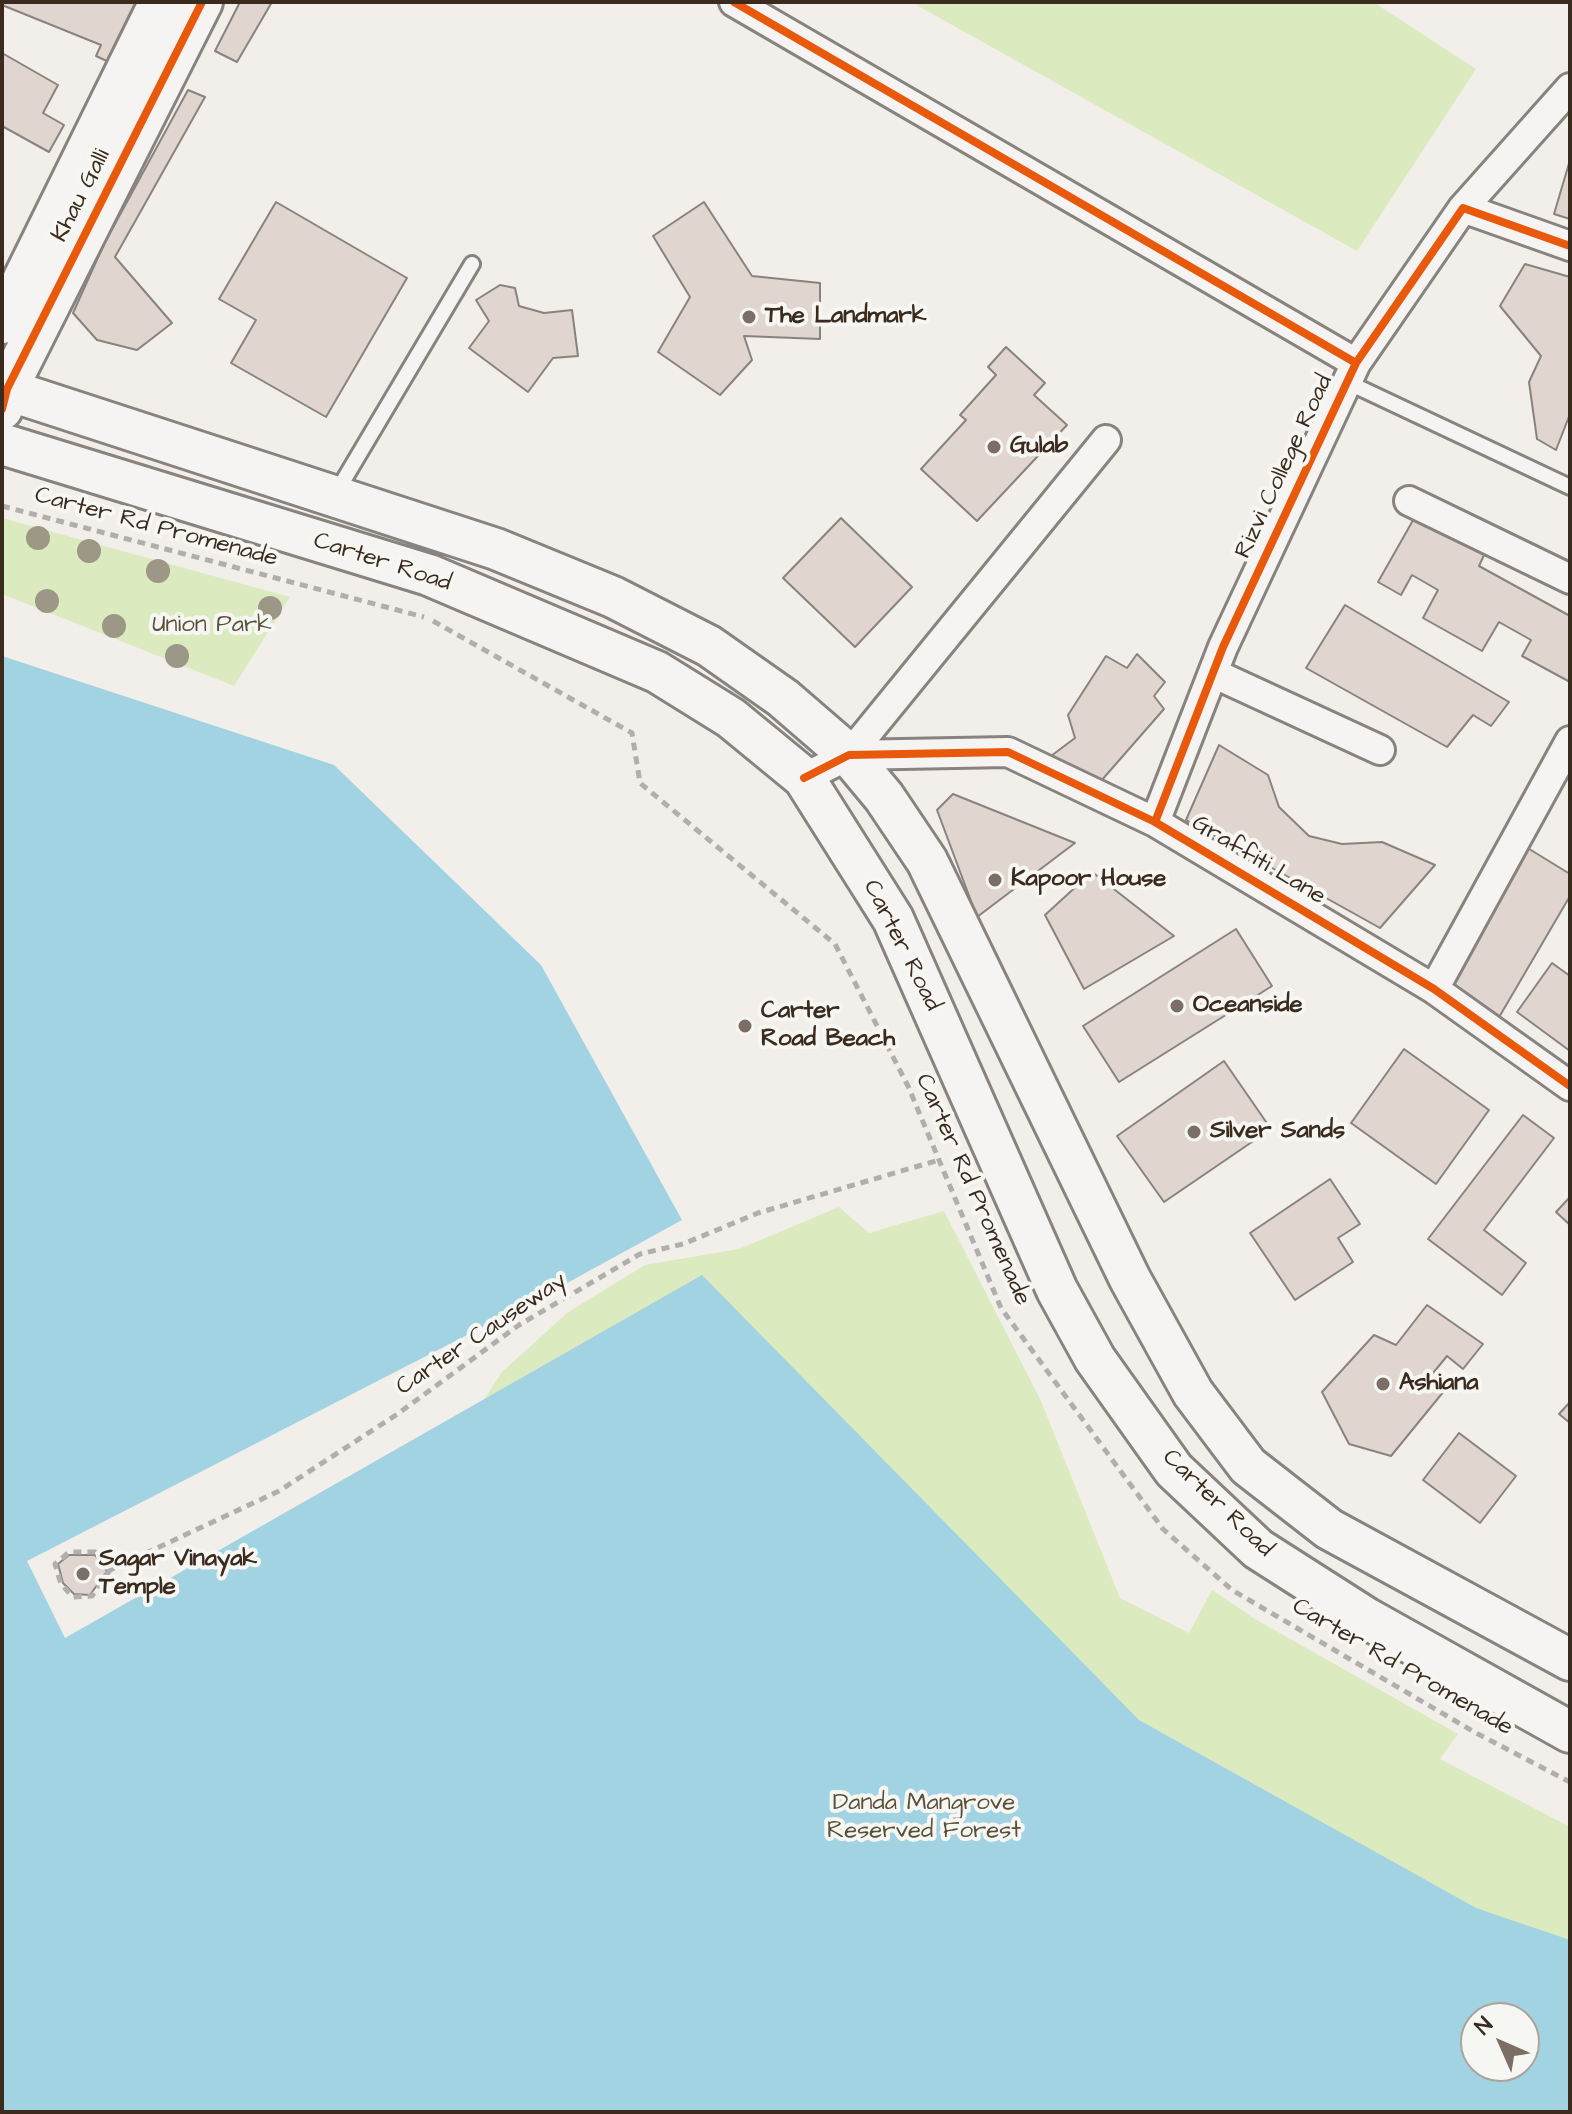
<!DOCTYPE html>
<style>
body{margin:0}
#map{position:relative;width:1572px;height:2114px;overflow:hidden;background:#f2eeea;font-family:"Architects Daughter",sans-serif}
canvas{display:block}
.frame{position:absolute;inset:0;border:4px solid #3b2a1e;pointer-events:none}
.north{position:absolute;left:1460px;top:2002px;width:80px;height:80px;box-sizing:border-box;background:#f6f6f2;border:2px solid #aba49d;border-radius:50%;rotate:315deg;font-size:22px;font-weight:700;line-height:32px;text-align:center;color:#3b2a1e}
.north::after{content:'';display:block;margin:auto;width:28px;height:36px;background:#7b6f65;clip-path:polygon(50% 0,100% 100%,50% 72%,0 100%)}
</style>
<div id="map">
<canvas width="1572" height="2114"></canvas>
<div class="frame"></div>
<div class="north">N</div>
</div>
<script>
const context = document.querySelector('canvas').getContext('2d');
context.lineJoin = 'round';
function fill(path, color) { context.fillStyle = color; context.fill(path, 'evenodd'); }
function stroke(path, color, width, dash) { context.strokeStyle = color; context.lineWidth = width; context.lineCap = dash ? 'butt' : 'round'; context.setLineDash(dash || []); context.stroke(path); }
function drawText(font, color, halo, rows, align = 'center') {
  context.font = font + ' "Architects Daughter",sans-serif'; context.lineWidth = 8; context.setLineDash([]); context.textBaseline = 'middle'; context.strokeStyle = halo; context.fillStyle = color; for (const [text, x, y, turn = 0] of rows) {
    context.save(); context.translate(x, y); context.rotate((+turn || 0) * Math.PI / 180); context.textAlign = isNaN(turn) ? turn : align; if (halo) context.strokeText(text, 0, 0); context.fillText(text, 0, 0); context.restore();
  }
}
fill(new Path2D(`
 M 911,2 L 1373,2 L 1476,69 L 1357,251 Z
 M 2,518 L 290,597 L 234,686 L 2,594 Z
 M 839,1207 L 869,1233 L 944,1211 L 1041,1401 L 1120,1598 L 1189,1633 L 1212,1590 L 1255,1619 L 1458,1734 L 1440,1759 L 1570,1827 L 1570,2112 L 2,2112 L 2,1622 L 51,1693 L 469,1423 L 502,1372 L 567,1313 L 645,1265 L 739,1249 ZM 1476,2018 L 1524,2018 L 1524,2066 L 1476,2066 Z`), '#dceac0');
fill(new Path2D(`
 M 2,656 L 334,765 L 541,965 L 682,1220 L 547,1294 L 27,1561 L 65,1638 L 702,1275 L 1139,1720 L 1476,1908 L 1570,1940 L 1570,2112 L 2,2112 ZM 1476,2018 L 1524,2018 L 1524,2066 L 1476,2066 Z`), '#a1d3e2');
const building = new Path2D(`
 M 2,2 L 136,2 L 111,63 L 96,56 L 101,45 L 2,5 Z
 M 240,2 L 272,2 L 237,62 L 215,51 Z
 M 2,53 L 58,85 L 43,113 L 64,125 L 49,152 L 2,126 Z
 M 188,90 L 205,97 L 115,257 L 172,323 L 137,350 L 97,340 L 73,313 L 104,244 Z
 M 1570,160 L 1570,219 L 1554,214 Z
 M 276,202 L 407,278 L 326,417 L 231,363 L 256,320 L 219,299 Z
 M 704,202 L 752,276 L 820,283 L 820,339 L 744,336 L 752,360 L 720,395 L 658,352 L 690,297 L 653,236 Z
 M 1525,264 L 1570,277 L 1570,414 L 1556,450 L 1537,439 L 1529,382 L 1541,356 L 1500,306 Z
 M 500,285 L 515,288 L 519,306 L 544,313 L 572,310 L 578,356 L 553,358 L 528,392 L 469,348 L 489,321 L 476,300 Z
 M 1006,347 L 1045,383 L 1034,395 L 1067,425 L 977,521 L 921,469 L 966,420 L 960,415 L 996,375 L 988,367 Z
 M 1416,515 L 1485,553 L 1479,566 L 1570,616 L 1570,682 L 1522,656 L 1531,640 L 1499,622 L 1482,651 L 1423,618 L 1438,590 L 1412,575 L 1401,595 L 1378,582 Z
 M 841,518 L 912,587 L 855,647 L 783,578 Z
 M 1345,605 L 1509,702 L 1491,726 L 1473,715 L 1447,747 L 1306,668 Z
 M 1137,654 L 1165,682 L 1154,696 L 1164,709 L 1101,781 L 1047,759 L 1075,738 L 1068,715 L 1106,656 L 1127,668 Z
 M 1219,745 L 1268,775 L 1279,807 L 1309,836 L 1342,844 L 1382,842 L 1435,865 L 1380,928 L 1186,820 Z
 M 953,794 L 1075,843 L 977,917 L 937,810 Z
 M 1526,847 L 1570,874 L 1570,896 L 1498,1019 L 1470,1003 L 1451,980 L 1481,936 L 1473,930 Z
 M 1092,872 L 1174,936 L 1084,989 L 1045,915 Z
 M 1236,929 L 1272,986 L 1119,1082 L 1083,1026 Z
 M 1552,963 L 1570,976 L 1570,1051 L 1517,1012 Z
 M 1404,1049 L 1489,1110 L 1436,1184 L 1351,1123 Z
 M 1224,1061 L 1271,1129 L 1164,1202 L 1117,1136 Z
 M 1523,1115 L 1554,1138 L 1484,1230 L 1526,1263 L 1502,1295 L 1428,1239 Z
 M 1330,1179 L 1360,1224 L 1338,1238 L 1353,1262 L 1295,1300 L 1250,1233 Z
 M 1570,1197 L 1570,1225 L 1556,1212 Z
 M 1427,1305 L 1483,1344 L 1463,1369 L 1447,1356 L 1429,1378 L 1444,1391 L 1391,1456 L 1349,1444 L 1322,1392 L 1374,1335 L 1396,1345 Z
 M 1570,1402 L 1570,1423 L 1559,1414 Z
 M 1459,1433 L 1516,1476 L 1480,1523 L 1423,1480 Z
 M 69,1555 L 95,1555 L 107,1571 L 90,1595 L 74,1594 L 63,1583 L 58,1564 Z`);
fill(building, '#e0d5cf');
stroke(building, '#88837f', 2);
const lane = new Path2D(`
 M 1347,382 L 1570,487
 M 336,493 L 472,264`);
const street = new Path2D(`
 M 734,2 L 1356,363
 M 1463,208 L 1570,88
 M 1409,501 L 1570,579
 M 1213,673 L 1380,750
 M 849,755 L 1106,440
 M 804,778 L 849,755 L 1008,752 L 1155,822 L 1434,989 L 1570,1086
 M 1155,822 L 1223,647 L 1356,363 L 1463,208 L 1570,246
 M 1434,989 L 1570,741`);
const secondary = new Path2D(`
 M 2,323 L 160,2
 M 2,388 L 496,549 L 613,597 L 709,646 L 783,698 L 849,755 L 884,797 L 927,861 L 1130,1279 L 1193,1393 L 1248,1466 L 1329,1529 L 1570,1660
 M 2,409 L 7,389 L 202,2
 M 2,444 L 429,575 L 657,672 L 731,718 L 804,778 L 893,919 L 1057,1290 L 1095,1359 L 1174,1470 L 1258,1549 L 1366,1618 L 1570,1732`);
stroke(lane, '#88837f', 20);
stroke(street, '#88837f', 34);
stroke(secondary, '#88837f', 46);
stroke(new Path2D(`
 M 2,506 L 424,617
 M 433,621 L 632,733 L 640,783 L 835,944 L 908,1086 L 1001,1308 L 1163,1529 L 1232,1590 L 1476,1733 L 1570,1782
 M 110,1570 L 92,1596 L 73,1597 L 61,1584 L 55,1564 L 69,1552 L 95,1552 L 110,1570 L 279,1491 L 396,1415 L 519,1325 L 640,1254 L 683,1244 L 758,1213 L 939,1160`), '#b1afad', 5, [8, 6]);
stroke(lane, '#f5f4f2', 14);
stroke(street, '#f5f4f2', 28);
stroke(secondary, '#f5f4f2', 40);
stroke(new Path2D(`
 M 734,2 L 1356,363
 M 2,409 L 7,389 L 202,2
 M 804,778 L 849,755 L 1008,752 L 1155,822 L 1434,989 L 1570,1086
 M 1155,822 L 1223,647 L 1356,363 L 1463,208 L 1570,246`), '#e8590c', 8);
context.fillStyle = '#9d9788';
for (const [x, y] of [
 [38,538],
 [89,551],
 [158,571],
 [47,601],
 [270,608],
 [114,626],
 [177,656]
]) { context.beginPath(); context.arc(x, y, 12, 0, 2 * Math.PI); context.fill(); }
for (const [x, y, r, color] of [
 [749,317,8,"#7b6f65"],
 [994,447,8,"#7b6f65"],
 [995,880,8,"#7b6f65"],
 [1177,1006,8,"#7b6f65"],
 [745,1026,8,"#7b6f65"],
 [1194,1132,8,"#7b6f65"],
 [1383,1384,8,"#7b6f65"],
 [83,1574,8,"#7b6f65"]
]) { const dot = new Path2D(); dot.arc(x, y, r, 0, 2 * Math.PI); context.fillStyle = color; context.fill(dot); stroke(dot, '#f6f6f2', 3); }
drawText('24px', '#3b2a1e', '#f6f6f2', [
 ["Khau Galli",82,196,-63],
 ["Rizvi College Road",1285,467,-65],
 ["Carter Rd Promenade",156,528,15],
 ["Carter Road",382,563,18],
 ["Graffiti Lane",1258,861,31],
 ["Carter Road",901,946,63],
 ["Carter Rd Promenade",972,1190,66],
 ["Carter Causeway",482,1335,-34],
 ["Carter Road",1217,1504,44],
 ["Carter Rd Promenade",1402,1668,30]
]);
drawText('bold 24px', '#3b2a1e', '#f6f6f2', [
 ["The Landmark",765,317],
 ["Gulab",1010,447],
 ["Kapoor House",1011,880],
 ["Oceanside",1193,1006],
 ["Carter",761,1012],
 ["Road Beach",761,1040],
 ["Silver Sands",1210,1132],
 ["Ashiana",1399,1384],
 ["Sagar Vinayak",99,1560],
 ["Temple",99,1588]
], 'left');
drawText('24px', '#585038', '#f6f6f2', [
 ["Union Park",212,626],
 ["Danda Mangrove",924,1804],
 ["Reserved Forest",924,1832]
]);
</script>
